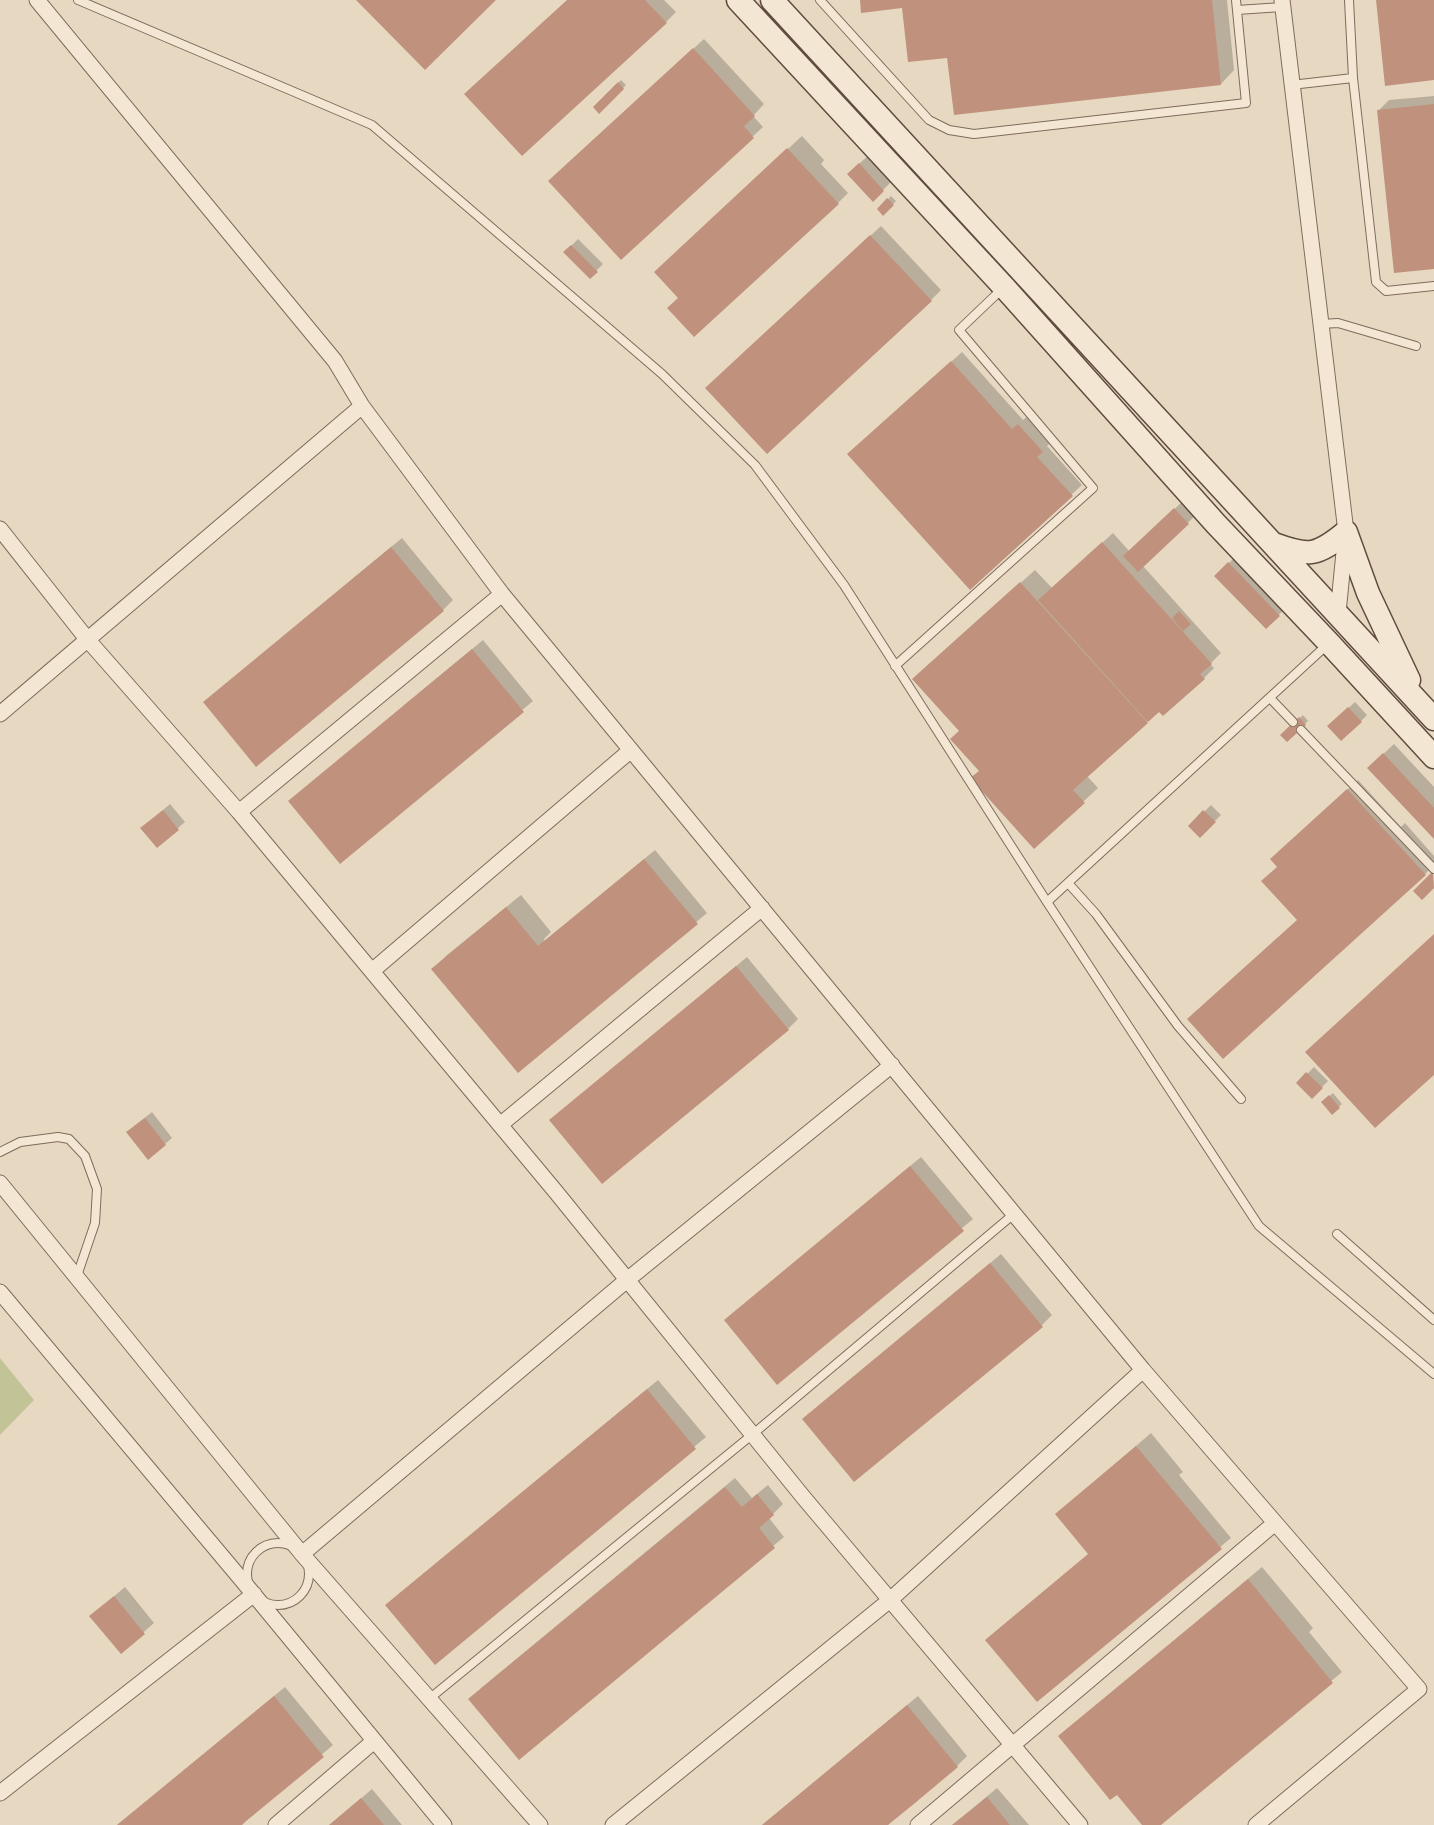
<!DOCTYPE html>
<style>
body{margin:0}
canvas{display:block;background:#e7d8c2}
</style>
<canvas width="1434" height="1825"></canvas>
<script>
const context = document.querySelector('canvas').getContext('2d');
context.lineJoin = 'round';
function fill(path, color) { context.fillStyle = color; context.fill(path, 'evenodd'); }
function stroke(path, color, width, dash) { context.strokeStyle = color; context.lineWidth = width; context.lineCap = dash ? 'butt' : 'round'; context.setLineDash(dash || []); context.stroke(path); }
fill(new Path2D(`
 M 0,1358 L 34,1400 L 0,1435 Z`), '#c3c398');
fill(new Path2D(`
 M 568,0 L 664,0 L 676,12 L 666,22 Z
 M 861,0 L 1227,0 L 1234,70 L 1221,84 L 949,57 L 904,6 Z
 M 704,39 L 764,104 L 753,116 L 763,127 L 621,258 L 560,171 Z
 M 621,80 L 626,85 L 599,112 L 595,107 Z
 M 1434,96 L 1434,267 L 1379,110 L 1389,100 Z
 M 802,136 L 824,160 L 821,164 L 848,193 L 838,203 L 680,298 L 670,258 Z
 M 870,154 L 893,180 L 873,200 L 859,164 Z
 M 891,196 L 896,201 L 883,214 L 879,209 Z
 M 881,226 L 941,290 L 931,300 L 717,378 Z
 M 578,239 L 603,264 L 590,277 L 565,252 Z
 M 962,352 L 1023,420 L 1029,415 L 1052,441 L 1047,446 L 1082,485 L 970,587 L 860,444 Z
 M 1185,499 L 1198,513 L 1143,566 L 1221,653 L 1210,664 L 1214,668 L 1204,678 L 1159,710 L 1087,776 L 1098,788 L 1034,847 L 980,770 L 928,666 L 1035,570 L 1052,588 L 1113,533 L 1130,552 Z
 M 402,538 L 453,600 L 443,610 L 282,637 Z
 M 1239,553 L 1289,605 L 1266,627 L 1216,576 Z
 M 483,640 L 533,701 L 341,862 L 403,706 Z
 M 1355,702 L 1367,715 L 1361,721 L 1329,726 Z
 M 1303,715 L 1308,721 L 1287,740 L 1282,735 Z
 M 1394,744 L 1434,787 L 1434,837 L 1379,758 Z
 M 1358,780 L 1401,827 L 1405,823 L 1434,856 L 1434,865 L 1425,874 L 1298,919 L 1279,866 L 1282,849 Z
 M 170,804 L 185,822 L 157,846 L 149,822 Z
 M 1211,805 L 1221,815 L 1200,836 L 1190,826 Z
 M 655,850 L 707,913 L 518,1071 L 433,969 L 447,955 L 521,895 L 551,932 L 544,939 L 545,941 Z
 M 747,957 L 798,1019 L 788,1029 L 551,1120 Z
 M 1314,1067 L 1328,1081 L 1312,1097 L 1298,1083 Z
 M 1333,1093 L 1342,1104 L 1332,1113 L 1323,1102 Z
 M 152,1112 L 172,1138 L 165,1144 L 134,1126 Z
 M 921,1157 L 973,1219 L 777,1382 L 726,1320 Z
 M 1001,1254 L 1052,1315 L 1042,1325 L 804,1419 Z
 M 658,1380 L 706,1437 L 435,1663 L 398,1595 Z
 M 1151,1433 L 1183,1472 L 1179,1475 L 1231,1538 L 1037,1700 L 1090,1553 L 1057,1514 Z
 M 735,1478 L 752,1498 L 768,1485 L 783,1504 L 769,1518 L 784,1537 L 519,1758 L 480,1689 Z
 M 1262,1567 L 1313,1628 L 1309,1632 L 1342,1672 L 1159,1825 L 1144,1825 L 1117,1792 L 1060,1736 Z
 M 125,1587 L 154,1623 L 121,1652 L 91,1616 Z
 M 285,1687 L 333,1745 L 239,1825 L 117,1825 Z
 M 918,1696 L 967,1756 L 957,1766 L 886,1825 L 762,1825 Z
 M 997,1788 L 1029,1825 L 952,1825 L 961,1818 Z
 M 372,1789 L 402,1825 L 329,1825 L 336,1820 Z`), '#0003');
fill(new Path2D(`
 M 356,0 L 496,0 L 425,70 Z
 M 567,0 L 645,0 L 667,23 L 522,156 L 464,94 Z
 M 860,0 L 1212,0 L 1221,85 L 954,115 L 947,58 L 908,62 L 902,8 L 861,13 Z
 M 1376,0 L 1434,0 L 1434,80 L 1385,86 Z
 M 693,48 L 755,116 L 744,126 L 754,138 L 621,260 L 548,181 Z
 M 618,82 L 624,89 L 599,114 L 593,107 Z
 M 1434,104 L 1434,269 L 1394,273 L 1377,110 Z
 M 787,148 L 839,204 L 694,337 L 667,308 L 678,298 L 654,272 Z
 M 859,163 L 884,191 L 873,202 L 847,174 Z
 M 887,198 L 894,205 L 883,216 L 877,209 Z
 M 870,235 L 932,301 L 767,454 L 705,388 Z
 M 571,245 L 598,272 L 590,279 L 563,252 Z
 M 951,361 L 1012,429 L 1018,424 L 1043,452 L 1037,457 L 1073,496 L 970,590 L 847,454 Z
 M 1174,508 L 1189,524 L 1138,572 L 1123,556 Z
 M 1102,542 L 1212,664 L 1200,674 L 1205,679 L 1163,716 L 1159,712 L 1148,722 L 1038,600 Z
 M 391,547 L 444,611 L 256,767 L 203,702 Z
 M 1228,562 L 1280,616 L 1266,629 L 1214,576 Z
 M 1020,582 L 1148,723 L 1073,790 L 1085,803 L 1034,849 L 970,778 L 979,771 L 950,739 L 959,731 L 912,679 Z
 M 1179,611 L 1191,624 L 1183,631 L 1172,618 Z
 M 472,649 L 524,712 L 340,864 L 288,801 Z
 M 1348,707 L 1362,722 L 1341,741 L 1327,726 Z
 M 1299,717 L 1306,725 L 1287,742 L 1280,735 Z
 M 1383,753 L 1434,808 L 1434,839 L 1367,768 Z
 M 1347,789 L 1426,875 L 1223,1059 L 1187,1019 L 1297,920 L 1261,881 L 1277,867 L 1270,859 Z
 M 163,810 L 179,830 L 157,848 L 140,828 Z
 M 1203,810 L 1216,822 L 1200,838 L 1188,826 Z
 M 644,859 L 698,924 L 518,1073 L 431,969 L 506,907 L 538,946 Z
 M 1433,871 L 1434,888 L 1422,900 L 1413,891 Z
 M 1434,934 L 1434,1075 L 1375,1128 L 1305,1052 Z
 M 736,966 L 789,1030 L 602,1184 L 549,1120 Z
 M 1306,1072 L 1323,1088 L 1312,1099 L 1296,1083 Z
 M 1329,1095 L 1340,1108 L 1332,1115 L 1321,1102 Z
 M 145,1118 L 166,1145 L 148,1160 L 126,1132 Z
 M 910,1166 L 964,1231 L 777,1385 L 724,1320 Z
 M 990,1263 L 1043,1327 L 854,1482 L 802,1419 Z
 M 647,1389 L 696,1449 L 435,1665 L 385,1605 Z
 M 1136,1446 L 1222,1549 L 1037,1702 L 985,1640 L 1088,1554 L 1055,1514 Z
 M 725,1487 L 742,1507 L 757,1494 L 774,1515 L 759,1528 L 775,1548 L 519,1760 L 468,1699 Z
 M 1248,1579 L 1333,1683 L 1161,1825 L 1142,1825 L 1117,1795 L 1110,1800 L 1058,1736 Z
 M 114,1596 L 145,1634 L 121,1654 L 89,1616 Z
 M 274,1696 L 324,1757 L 245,1822 L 242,1825 L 117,1825 Z
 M 907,1705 L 958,1767 L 915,1803 L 888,1825 L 762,1825 Z
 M 987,1797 L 1010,1825 L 952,1825 Z
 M 361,1798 L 384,1825 L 329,1825 Z`), '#c0927d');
const lane = new Path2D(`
 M 78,0 L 372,125 L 662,374 L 755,465 L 844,585 L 1047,902 L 1259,1226 L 1434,1374
 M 820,0 L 929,120 L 949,130 L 974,134 L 1246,103 L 1236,0
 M 1237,10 L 1282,7
 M 1353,78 L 1376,282 L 1386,291 L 1434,286
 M 1291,85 L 1353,78 L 1349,0
 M 1321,324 L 1338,323 L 1416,346
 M 895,666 L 1093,488 L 959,330 L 1002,289
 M 1270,698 L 1293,722
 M 1301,730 L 1434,869
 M 1068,883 L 1096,914 L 1178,1026 L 1241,1099
 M 1047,902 L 1328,644
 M 0,1152 L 20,1142 L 58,1137 L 69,1139 L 85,1156 L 97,1189 L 95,1223 L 77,1276
 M 1337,1234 L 1434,1320
 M247 1574a31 31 0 1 1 62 0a31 31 0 1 1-62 0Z
 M 429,1699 L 753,1434 L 1015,1213`);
const street = new Path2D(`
 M 37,0 L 335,361 L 362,406 L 502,594 L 1143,1370 L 1419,1689 L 1256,1825
 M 1282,0 L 1346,532 L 1338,613
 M 0,529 L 87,639 L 239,812 L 556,1192 L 804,1498 L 1080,1825
 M 0,714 L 362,406
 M 239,812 L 502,594
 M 372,971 L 631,750
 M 500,1125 L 762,908
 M 0,1183 L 302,1554 L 540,1825
 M 0,1292 L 241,1579 L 444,1825
 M 302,1554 L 627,1280 L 892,1065
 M 0,1793 L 254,1594
 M 276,1825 L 374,1741
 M 613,1825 L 890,1600 L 1143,1370
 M 918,1825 L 1275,1523`);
const secondary = new Path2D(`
 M 738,0 L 1004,287 L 1216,524 L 1329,643 L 1434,757
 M 772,0 L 1434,719
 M 1274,544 C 1309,557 1317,556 1346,532 L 1368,593 L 1409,680`);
stroke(lane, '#7e6b5c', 10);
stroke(street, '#7e6b5c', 17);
stroke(secondary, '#604c3f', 25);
stroke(lane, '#f3e7d4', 8);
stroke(street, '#f3e7d4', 15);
stroke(secondary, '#f3e7d4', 22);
</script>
